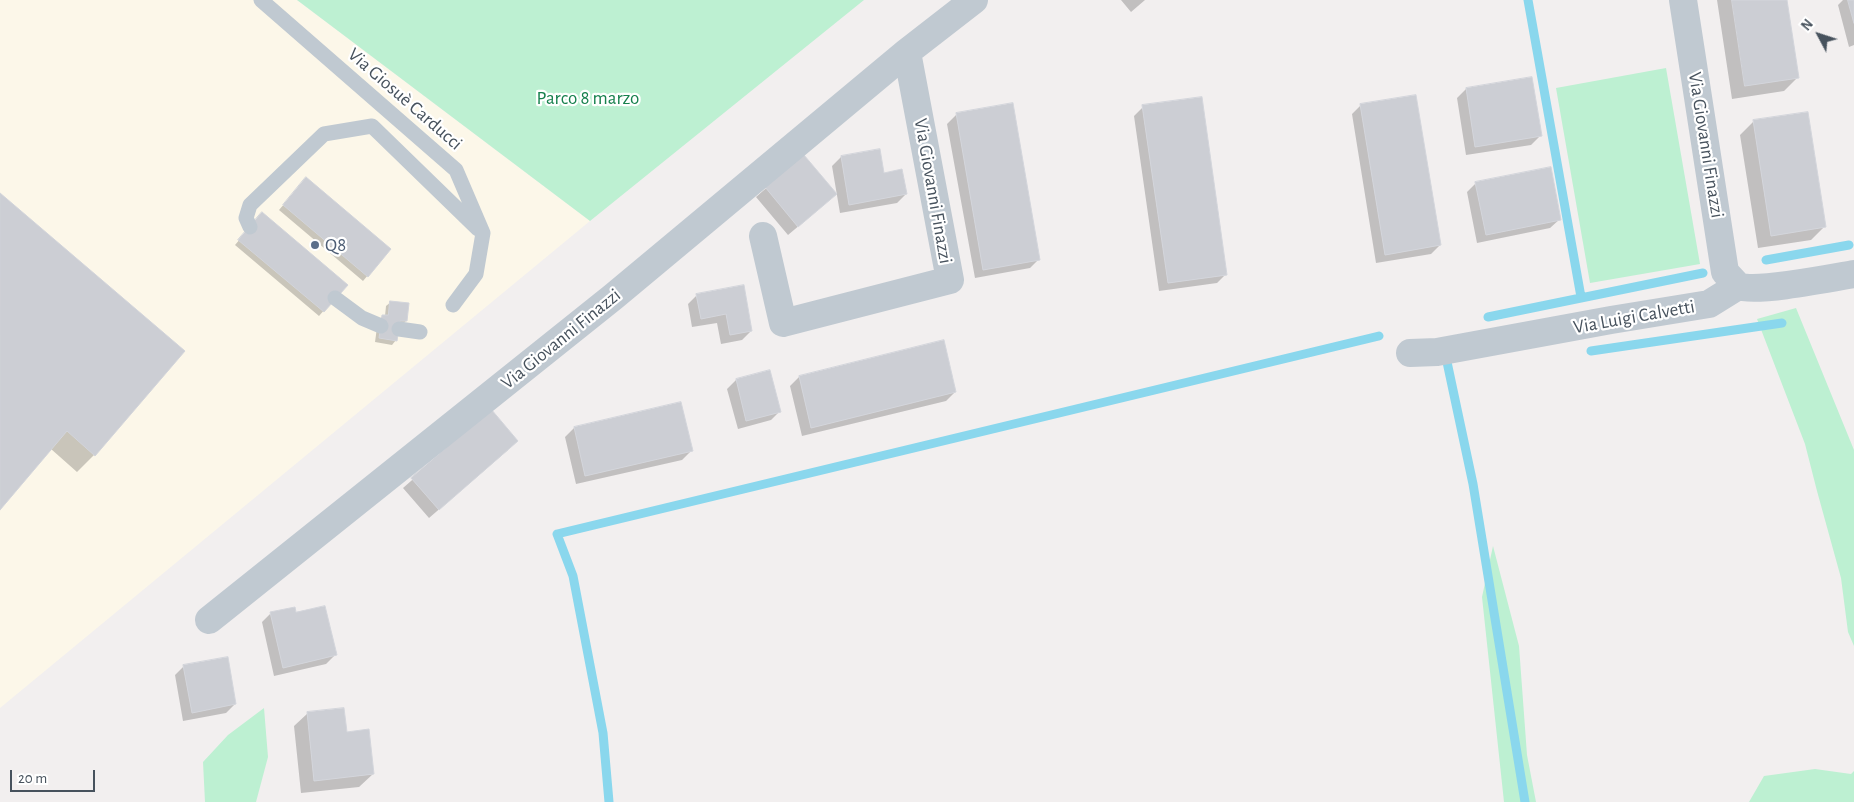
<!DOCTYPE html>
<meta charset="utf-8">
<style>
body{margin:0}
#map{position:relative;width:1854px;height:802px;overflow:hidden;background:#f2efef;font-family:"Alegreya Sans",sans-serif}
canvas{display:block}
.north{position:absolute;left:1794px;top:10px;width:50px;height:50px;-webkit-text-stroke:4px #fff;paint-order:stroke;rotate:310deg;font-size:14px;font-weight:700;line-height:20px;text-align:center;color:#47525d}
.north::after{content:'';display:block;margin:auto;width:18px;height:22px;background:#47525d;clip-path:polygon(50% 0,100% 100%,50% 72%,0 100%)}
.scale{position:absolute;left:10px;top:770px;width:85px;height:22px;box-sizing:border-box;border:2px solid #47525d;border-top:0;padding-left:6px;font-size:15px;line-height:18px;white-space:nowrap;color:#47525d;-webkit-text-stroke:4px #fff;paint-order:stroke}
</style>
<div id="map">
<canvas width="1854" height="802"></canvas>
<div class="north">N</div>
<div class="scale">20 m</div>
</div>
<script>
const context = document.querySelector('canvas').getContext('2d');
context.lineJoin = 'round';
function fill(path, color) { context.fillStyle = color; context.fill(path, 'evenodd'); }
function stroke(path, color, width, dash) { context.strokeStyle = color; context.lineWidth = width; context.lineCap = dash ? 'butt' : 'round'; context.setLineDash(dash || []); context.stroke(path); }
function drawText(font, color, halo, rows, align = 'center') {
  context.font = font + ' "Alegreya Sans",sans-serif'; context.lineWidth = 4.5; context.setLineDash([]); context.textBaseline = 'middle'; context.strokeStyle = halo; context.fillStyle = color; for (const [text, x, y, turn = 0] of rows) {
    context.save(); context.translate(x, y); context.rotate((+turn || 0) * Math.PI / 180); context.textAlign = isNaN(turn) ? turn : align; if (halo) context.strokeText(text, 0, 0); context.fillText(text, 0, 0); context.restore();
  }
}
fill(new Path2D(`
 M 0,0 L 297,0 L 590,221 L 0,708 Z`), '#fcf7e9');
fill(new Path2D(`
 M 297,0 L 864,0 L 590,221 Z
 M 1666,68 L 1700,264 L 1590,283 L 1556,88 Z
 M 1796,308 L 1854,450 L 1854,646 L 1848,632 L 1841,578 L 1817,491 L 1805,444 L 1757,319 Z
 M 1493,546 L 1519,646 L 1527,755 L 1536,802 L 1504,802 L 1482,597 Z
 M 264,708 L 268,757 L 256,802 L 205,802 L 203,762 L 228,735 Z
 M 1815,769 L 1851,774 L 1854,771 L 1854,802 L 1749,802 L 1764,776 Z`), '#bdf0d2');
fill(new Path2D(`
 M 1121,0 L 1145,0 L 1131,12 Z
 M 1717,0 L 1786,0 L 1798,77 L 1784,91 L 1732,99 Z
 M 1843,0 L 1854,0 L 1854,45 L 1849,47 L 1838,5 Z
 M 1466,89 L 1540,136 L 1531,145 L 1466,155 L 1457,98 Z
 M 1012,105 L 1039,259 L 1030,268 L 975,278 L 947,124 L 956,115 Z
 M 1361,105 L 1440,245 L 1431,254 L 1376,263 L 1352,114 Z
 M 1143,107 L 1226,274 L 1217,283 L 1159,291 L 1134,116 Z
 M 1753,122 L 1825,226 L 1811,240 L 1758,248 L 1740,135 Z
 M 879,151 L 883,174 L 906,194 L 897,203 L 840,213 L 832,166 L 841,157 Z
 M 803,156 L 826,203 L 788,235 L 756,197 Z
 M 302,183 L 390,249 L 363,281 L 279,210 Z
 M 1476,183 L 1560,219 L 1550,228 L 1477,243 L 1467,192 Z
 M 0,195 L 94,455 L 77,472 L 51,449 L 0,508 Z
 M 258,218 L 346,285 L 319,316 L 235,245 Z
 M 743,286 L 751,331 L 742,340 L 721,344 L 717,323 L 692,327 L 688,304 L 697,295 Z
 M 391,302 L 406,321 L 401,325 L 396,340 L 392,345 L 375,342 L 378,320 L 383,316 L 385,316 L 386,306 Z
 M 943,342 L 955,392 L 946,401 L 802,436 L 790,386 L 799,377 Z
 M 736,380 L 780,411 L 771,420 L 738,429 L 727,389 Z
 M 680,404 L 691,451 L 682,460 L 576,484 L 565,437 L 574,428 Z
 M 491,411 L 508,450 L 429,518 L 403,488 Z
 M 271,613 L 295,614 L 335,655 L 326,664 L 274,676 L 262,622 Z
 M 184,666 L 235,704 L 226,713 L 183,721 L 175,675 Z
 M 308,713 L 346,733 L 373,774 L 359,787 L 301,793 L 294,726 Z`), '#0003');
stroke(new Path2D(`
 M 1528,0 L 1581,297
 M 1766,260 L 1849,245
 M 1488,317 L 1703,273
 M 1591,351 L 1782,323
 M 1447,362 L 1473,484 L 1525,802
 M 609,802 L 603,733 L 573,576 L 557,534 L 1379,336`), '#8ad7ed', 9);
const building = new Path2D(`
 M 1732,0 L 1787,0 L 1799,78 L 1745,86 Z
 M 1848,0 L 1854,0 L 1854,23 Z
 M 1532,77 L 1542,136 L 1475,147 L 1466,88 Z
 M 1416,95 L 1441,245 L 1385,255 L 1360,104 Z
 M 1202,97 L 1227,275 L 1168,283 L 1142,105 Z
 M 1013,103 L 1040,260 L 983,270 L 956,113 Z
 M 1808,112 L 1826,227 L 1771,236 L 1753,120 Z
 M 880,149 L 884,173 L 902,169 L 907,194 L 849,205 L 841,156 Z
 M 804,155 L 837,194 L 798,227 L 765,187 Z
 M 1551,167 L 1561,220 L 1486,235 L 1475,182 Z
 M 306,177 L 391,249 L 368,277 L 283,205 Z
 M 0,193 L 185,351 L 95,456 L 67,431 L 0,510 Z
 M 262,212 L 348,285 L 324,312 L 238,240 Z
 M 744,285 L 752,331 L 730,335 L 726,314 L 701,319 L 696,294 Z
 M 390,301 L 409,303 L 407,321 L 400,321 L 397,341 L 379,338 L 382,315 L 388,315 Z
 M 944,340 L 956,392 L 811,428 L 799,376 Z
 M 770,370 L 781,412 L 746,421 L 736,379 Z
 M 681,402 L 693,451 L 585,476 L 574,427 Z
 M 491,409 L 518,441 L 439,510 L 411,478 Z
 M 325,606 L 337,655 L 283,668 L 270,612 L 295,607 L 296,612 Z
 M 228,657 L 236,704 L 192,713 L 183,665 Z
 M 344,708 L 347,732 L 369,729 L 374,774 L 314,781 L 307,712 Z`);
fill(building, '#ccced4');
stroke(building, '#d3d5db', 1);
stroke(new Path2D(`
 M 261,0 L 456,170 L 483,233 L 476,274 L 453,305
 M 250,227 L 246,218 L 250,205 L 324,134 L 372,126 L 478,229
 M 335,298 L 362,318 L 381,326
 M 399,329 L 420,332`), '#c0c9d1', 15);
stroke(new Path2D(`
 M 1683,0 L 1725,272 L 1738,286
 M 763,236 L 783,323 L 950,280 L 907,52
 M 1410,353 L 1437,352 L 1611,320 L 1709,304 L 1738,286 C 1756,293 1831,278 1854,274
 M 209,620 L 613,297 L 907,52 L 974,0`), '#c0c9d1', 28);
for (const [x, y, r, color] of [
 [315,245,5,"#5c6f8a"]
]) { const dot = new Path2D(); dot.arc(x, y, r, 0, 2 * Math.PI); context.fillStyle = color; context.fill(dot); stroke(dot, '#fff', 2); }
drawText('19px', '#16804d', '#fff', [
 ["Parco 8 marzo",588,98]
]);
drawText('19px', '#47525d', '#fff', [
 ["Via Giosuè Carducci",405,99,41],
 ["Via Giovanni Finazzi",1706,145,81],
 ["Via Giovanni Finazzi",933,191,80],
 ["Via Luigi Calvetti",1634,317,-10],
 ["Via Giovanni Finazzi",561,339,-39]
]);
drawText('19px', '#4e5e75', '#fff', [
 ["Q8",325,245]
], 'left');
</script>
